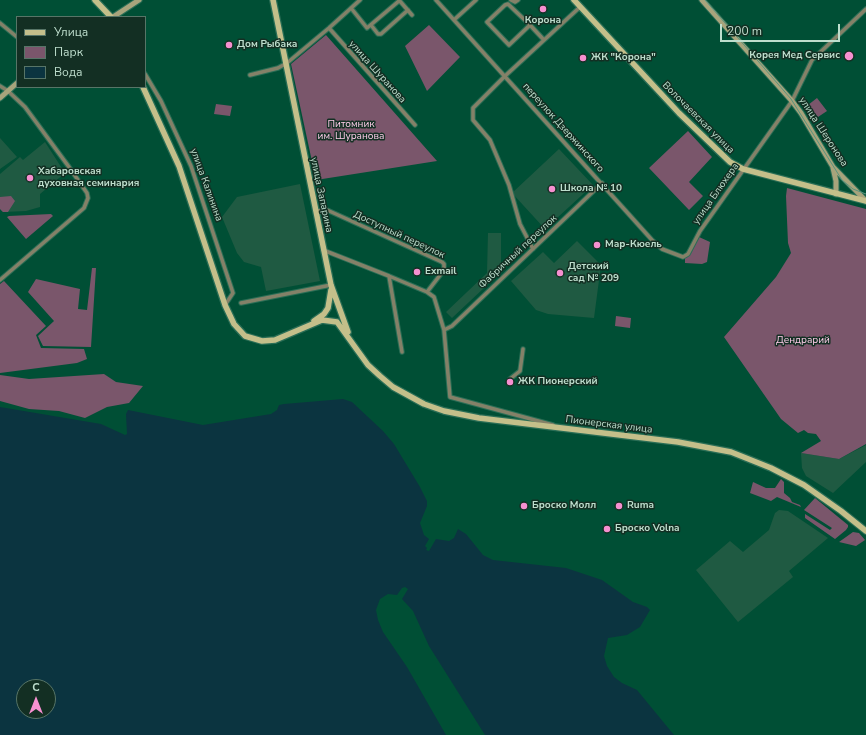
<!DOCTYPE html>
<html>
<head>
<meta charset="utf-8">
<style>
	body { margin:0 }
	#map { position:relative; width:866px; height:735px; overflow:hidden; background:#004f35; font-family:"Nunito Sans",sans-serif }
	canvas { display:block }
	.legend { position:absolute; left:16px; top:16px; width:130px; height:72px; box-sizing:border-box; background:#132f23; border:1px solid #577567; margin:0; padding:5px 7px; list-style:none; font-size:12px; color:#bedecd }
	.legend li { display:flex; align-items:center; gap:8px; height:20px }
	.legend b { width:20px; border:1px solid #577567 }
	.north { position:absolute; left:16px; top:679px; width:40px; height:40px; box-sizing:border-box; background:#132f23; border:1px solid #577567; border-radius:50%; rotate:0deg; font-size:11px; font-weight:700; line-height:16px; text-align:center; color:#bedecd }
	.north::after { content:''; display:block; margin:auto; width:14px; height:18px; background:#f690d0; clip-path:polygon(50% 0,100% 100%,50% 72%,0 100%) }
	.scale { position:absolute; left:720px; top:24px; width:120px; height:18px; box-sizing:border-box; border:2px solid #bedecd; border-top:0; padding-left:5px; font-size:12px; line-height:14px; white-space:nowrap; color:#bedecd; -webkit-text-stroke:3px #132f23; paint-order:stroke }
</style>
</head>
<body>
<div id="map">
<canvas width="866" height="735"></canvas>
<ul class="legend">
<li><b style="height:5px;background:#c4bf8a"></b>Улица</li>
<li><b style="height:11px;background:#7a566b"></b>Парк</li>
<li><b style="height:11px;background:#0b3440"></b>Вода</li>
</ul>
<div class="north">С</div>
<div class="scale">200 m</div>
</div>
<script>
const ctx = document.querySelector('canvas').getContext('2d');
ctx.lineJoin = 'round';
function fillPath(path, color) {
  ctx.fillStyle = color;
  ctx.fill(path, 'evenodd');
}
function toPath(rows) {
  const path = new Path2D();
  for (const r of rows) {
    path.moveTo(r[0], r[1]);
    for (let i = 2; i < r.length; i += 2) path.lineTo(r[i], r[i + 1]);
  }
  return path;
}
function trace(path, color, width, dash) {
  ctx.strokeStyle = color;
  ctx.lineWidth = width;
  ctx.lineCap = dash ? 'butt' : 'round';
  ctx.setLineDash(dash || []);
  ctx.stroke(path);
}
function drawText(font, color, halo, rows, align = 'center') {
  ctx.font = font + ' "Nunito Sans",sans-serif';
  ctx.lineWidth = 3;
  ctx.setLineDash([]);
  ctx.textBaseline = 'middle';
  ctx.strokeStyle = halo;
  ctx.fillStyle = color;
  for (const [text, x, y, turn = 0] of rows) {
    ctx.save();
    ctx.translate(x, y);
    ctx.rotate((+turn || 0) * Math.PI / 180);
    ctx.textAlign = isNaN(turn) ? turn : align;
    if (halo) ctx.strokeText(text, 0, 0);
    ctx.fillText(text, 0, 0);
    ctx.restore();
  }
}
fillPath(toPath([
	[0,138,17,157,0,169],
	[45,142,65,173,40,194,40,207,26,211,3,212,0,209,0,174,20,157,23,160],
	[559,149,593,185,545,229,512,193],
	[300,184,320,281,266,291,261,267,244,262,237,253,222,217,237,197],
	[488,233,501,233,501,272,452,318,446,312,487,273],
	[577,241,601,265,594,318,548,314,536,310,511,281,543,252,554,263],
	[866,445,866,462,833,493,806,476,802,468,801,453,839,459],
	[779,510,788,511,828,538,789,571,793,577,738,622,696,570,730,541,743,552,769,530,775,513]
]), '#1f5a42');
fillPath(toPath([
	[429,25,460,57,427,91,405,46],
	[326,35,437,161,316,180,291,64],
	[817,98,827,111,818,117,808,105],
	[216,104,232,106,230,116,214,114],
	[688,131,712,157,689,182,703,196,689,210,649,168],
	[787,188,866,209,866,444,839,459,801,453,821,441,816,434,808,433,804,430,798,433,781,419,724,337,776,277,791,253,788,243,786,196],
	[11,196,15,201,8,212,3,212,0,209,0,197],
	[51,214,53,216,26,239,7,217,9,216],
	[699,237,710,242,707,262,702,264,685,263,685,256],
	[92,268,96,268,91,347,43,346,38,336,54,321,28,292,36,279,80,289,78,309,87,310],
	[4,281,46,326,36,335,41,348,84,349,87,359,77,363,0,373,0,284],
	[616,316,631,318,630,328,615,326],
	[104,374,116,382,143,386,129,403,107,407,85,418,59,411,29,409,0,401,0,375,29,379],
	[781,479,784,482,784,493,790,498,792,502,800,505,801,507,777,497,771,501,750,493,753,482,766,488,775,488],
	[815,498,848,525,848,527,846,530,835,539,805,518,805,514,830,530,832,528,804,510],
	[853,532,859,533,865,540,856,546,839,542]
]), '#7a566b');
fillPath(toPath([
	[343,399,352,402,383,431,394,444,420,487,427,501,427,506,420,523,424,535,429,539,425,546,427,548,426,550,429,551,436,539,449,541,454,538,458,529,466,534,483,555,493,560,566,568,602,580,633,602,647,607,650,610,640,627,627,635,608,638,604,656,607,666,614,677,622,683,637,690,674,735,485,735,429,646,413,611,402,599,408,589,405,587,402,588,397,595,388,594,380,599,376,610,378,620,383,632,407,667,446,735,0,735,0,407,101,424,125,435,127,434,126,414,128,410,203,425,271,414,277,410,279,405,284,404],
	[24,687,48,687,48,711,24,711]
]), '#0b3440');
const street = toPath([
	[399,0,412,15],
	[436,0,652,240,662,249,683,257,688,254,700,231,792,101,812,60,866,9],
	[511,0,515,2,518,0],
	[351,8,367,28,399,1],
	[455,19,476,0],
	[0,23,17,37],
	[371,25,378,34,381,34,408,10],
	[530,25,509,45,487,22,505,5,508,4,530,25,544,40],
	[329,28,415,125],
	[145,74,161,101,191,166,233,293,225,305],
	[250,75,278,68,287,63,329,28,360,0],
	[0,86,8,91,25,107,69,167,87,193,88,198,84,208,0,280],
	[316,211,327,210,442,262,444,264,444,270,427,292],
	[533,249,520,224,509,185,490,140,473,120,473,108,505,76,580,7],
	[323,250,389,276,402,352],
	[389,276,427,292,434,297,444,330,450,397,553,425],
	[241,303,331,285],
	[444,330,452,326,602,183],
	[510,379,520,371,523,349]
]);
const secondary = toPath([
	[702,0,792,101,801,113,833,167,866,201],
	[113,17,139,0],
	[0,98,17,83],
	[833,168,836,181,836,194]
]);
const primary = toPath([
	[95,0,111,17],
	[273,0,331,285,348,332],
	[574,0,679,113,730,162,743,169,866,201],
	[143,87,179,166,225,305,234,324,245,336,262,341,275,340,322,320,337,322,368,365,380,376,393,387,424,404,444,411,479,418,678,442,731,452,771,468,804,485,841,511,866,531],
	[314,321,324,314,328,308,331,290]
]);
trace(street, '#2a6e56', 5.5);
trace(secondary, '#2a6e56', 7);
trace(primary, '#2a6e56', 8);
trace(street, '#848168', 3.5);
trace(secondary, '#a8a47c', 5);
trace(primary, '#c4bf8a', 5.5);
trace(toPath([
	[705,0,791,99,842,180,853,189,866,194]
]), '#5b947e', 1);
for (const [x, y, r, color] of [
	[543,9,4,"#f690d0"],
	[229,45,4,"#f690d0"],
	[849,56,5,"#f690d0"],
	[583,58,4,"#f690d0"],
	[30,178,4,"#f690d0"],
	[552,189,4,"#f690d0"],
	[597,245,4,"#f690d0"],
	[417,272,4,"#f690d0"],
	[560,273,4,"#f690d0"],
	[510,382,4,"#f690d0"],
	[524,506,4,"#f690d0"],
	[619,506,4,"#f690d0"],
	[607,529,4,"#f690d0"]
]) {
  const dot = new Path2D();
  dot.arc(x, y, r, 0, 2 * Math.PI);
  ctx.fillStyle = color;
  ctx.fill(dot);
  trace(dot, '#132f23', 1.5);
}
drawText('bold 10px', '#bedecd', '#132f23', [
	["Корона",543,21,"center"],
	["Дом Рыбака",237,45],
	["Корея Мед Сервис",840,56,"right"],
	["ЖК \"Корона\"",591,58],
	["Хабаровская",38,172],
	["духовная семинария",38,184],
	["Школа № 10",560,189],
	["Мар-Кюель",605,245],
	["Детский",568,267],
	["сад № 209",568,279],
	["Exmail",425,272],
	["ЖК Пионерский",518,382],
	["Броско Молл",532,506],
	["Ruma",627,506],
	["Броско Volna",615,529]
], 'left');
drawText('10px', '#bedecd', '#132f23', [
	["улица Шуранова",377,72,48],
	["Волочаевская улица",698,118,45],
	["переулок Дзержинского",563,128,48],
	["улица Шеронова",823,132,57],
	["улица Калинина",206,185,70],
	["улица Блюхера",716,194,-55],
	["улица Запарина",321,195,78],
	["Доступный переулок",399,235,25],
	["Фабричный переулок",518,252,-43],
	["Пионерская улица",609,425,7]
]);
drawText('10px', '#fecce9', '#132f23', [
	["Питомник",351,125],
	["им. Шуранова",351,137],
	["Дендрарий",803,341]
]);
</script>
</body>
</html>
